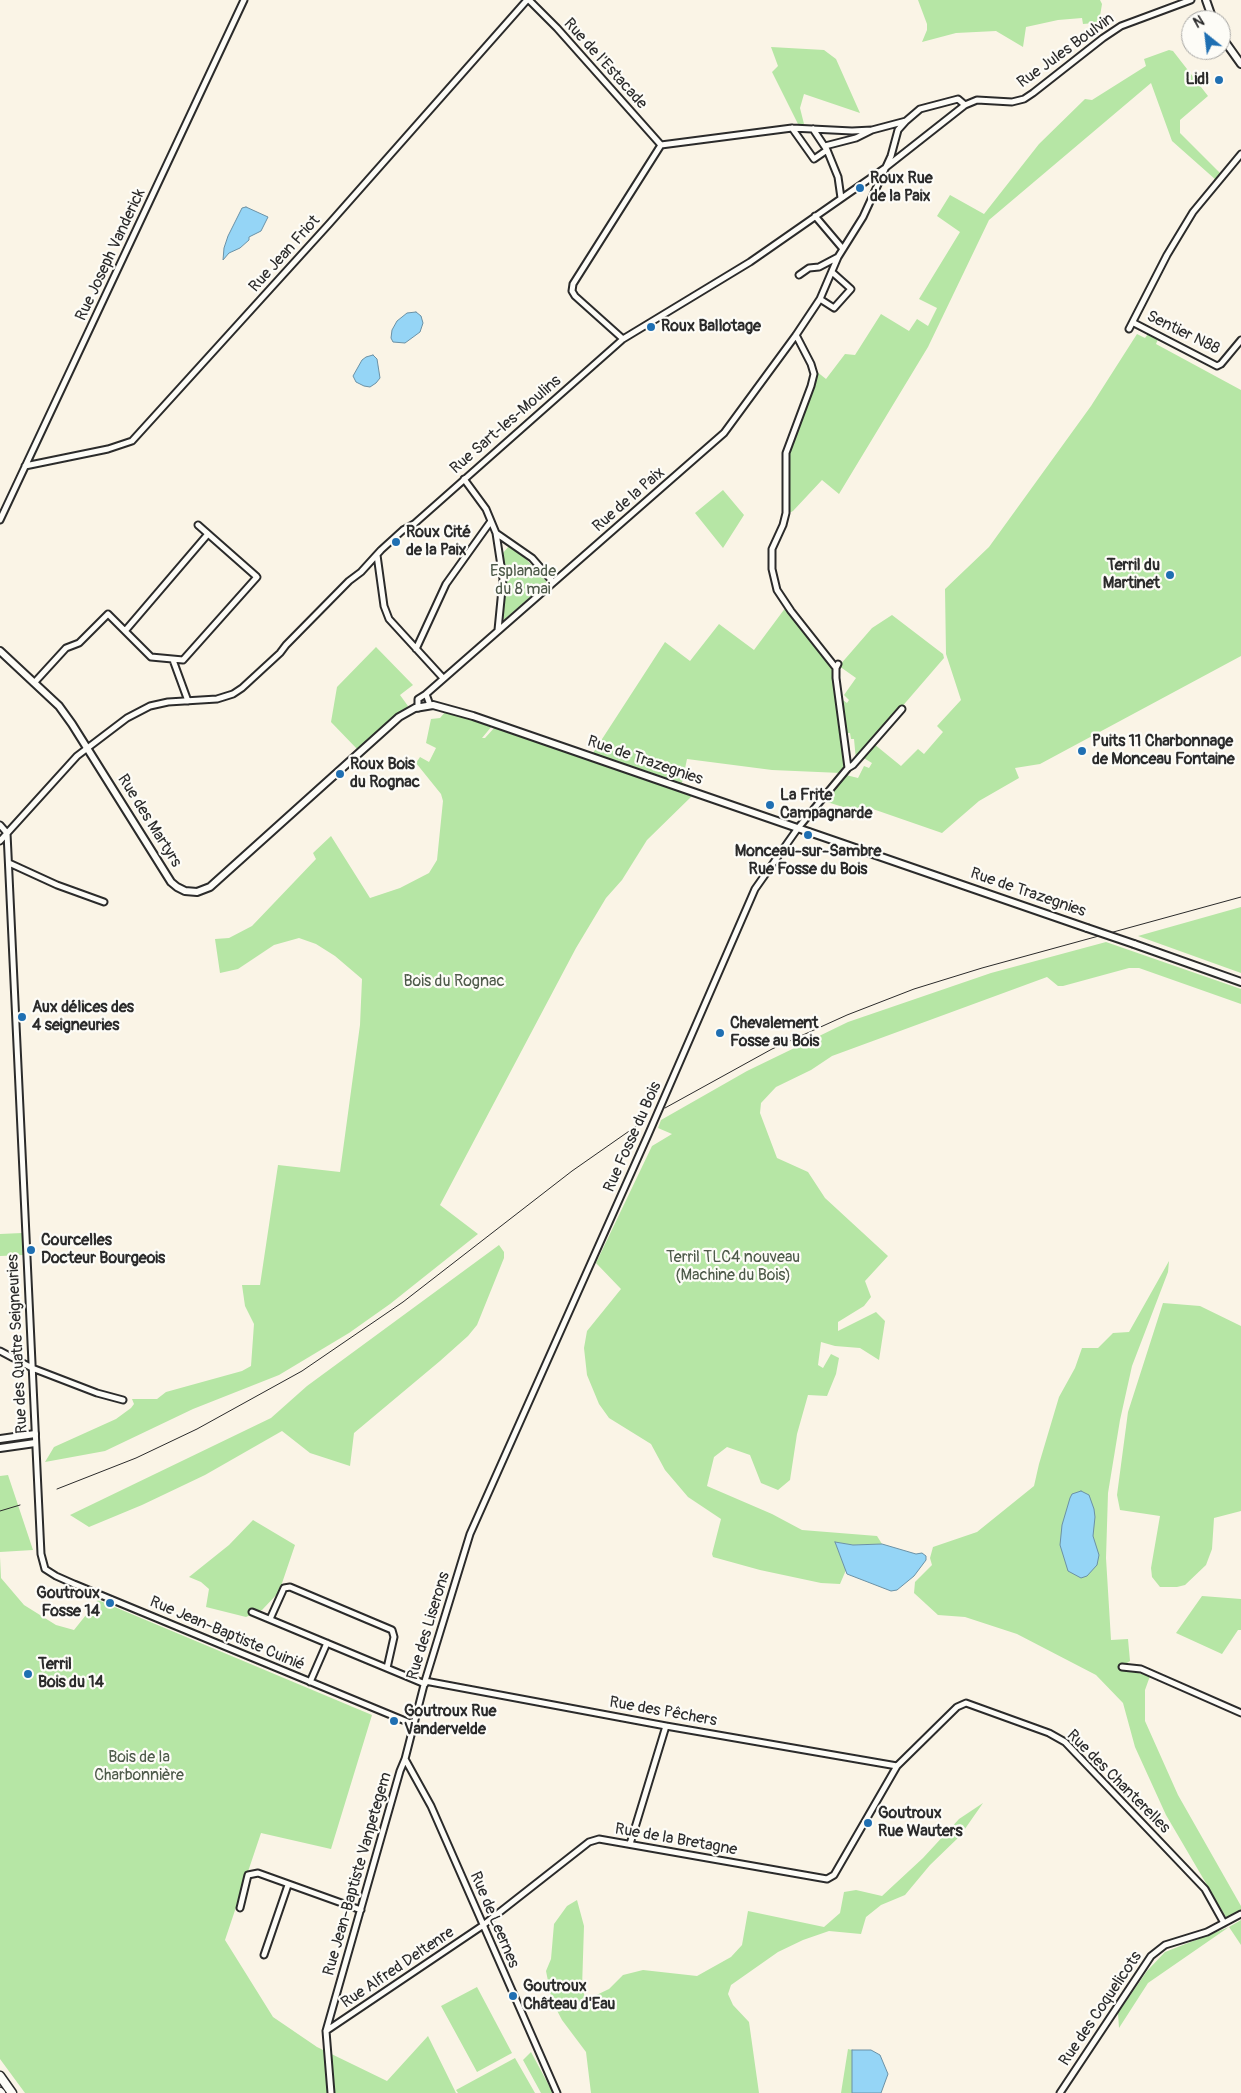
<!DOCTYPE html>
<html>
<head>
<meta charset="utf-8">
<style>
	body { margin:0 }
	#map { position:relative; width:1241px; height:2093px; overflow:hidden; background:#faf4e6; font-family:Pangolin,sans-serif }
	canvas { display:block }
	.north { position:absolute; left:1181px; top:10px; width:50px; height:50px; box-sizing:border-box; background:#fdfcf7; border:1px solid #a9a8a5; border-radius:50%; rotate:331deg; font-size:14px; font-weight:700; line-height:20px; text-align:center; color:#2b2b2b }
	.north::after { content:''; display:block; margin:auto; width:18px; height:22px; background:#1f6fb2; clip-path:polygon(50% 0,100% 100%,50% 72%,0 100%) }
</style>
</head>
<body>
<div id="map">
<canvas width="1241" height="2093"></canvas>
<div class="north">N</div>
</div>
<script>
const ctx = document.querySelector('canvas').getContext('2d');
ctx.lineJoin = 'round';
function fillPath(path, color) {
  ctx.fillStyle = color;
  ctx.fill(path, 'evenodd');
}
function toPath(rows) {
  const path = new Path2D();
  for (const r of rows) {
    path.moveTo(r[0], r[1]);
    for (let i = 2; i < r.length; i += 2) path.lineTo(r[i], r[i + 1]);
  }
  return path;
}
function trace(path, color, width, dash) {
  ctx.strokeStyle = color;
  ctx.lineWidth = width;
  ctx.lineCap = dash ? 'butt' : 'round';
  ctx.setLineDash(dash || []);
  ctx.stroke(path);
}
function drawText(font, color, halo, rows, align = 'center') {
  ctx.font = font + ' Pangolin,sans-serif';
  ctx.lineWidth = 4.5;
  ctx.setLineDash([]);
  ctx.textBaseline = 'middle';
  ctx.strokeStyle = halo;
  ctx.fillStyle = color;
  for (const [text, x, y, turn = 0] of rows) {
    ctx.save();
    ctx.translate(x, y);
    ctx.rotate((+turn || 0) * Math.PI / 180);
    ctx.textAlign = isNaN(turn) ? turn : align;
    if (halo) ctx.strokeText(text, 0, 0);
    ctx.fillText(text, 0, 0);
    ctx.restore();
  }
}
fillPath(toPath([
	[918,0,1100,0,1102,4,1100,16,1105,22,1083,24,1082,18,1058,20,1026,27,1023,47,996,31,956,33,922,42,927,30,927,24],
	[771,47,824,50,836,59,860,113,804,94,800,108,804,124,798,124,772,72,778,66],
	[1169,50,1173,51,1208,96,1180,120,1180,133,1222,175,1216,180,1172,141,1151,83,989,220,928,347,839,494,822,480,793,511,787,514,788,450,816,375,816,371,826,379,845,354,855,355,881,314,909,331,917,319,928,326,937,308,919,299,960,232,937,216,950,195,984,214,1039,144,1085,99,1092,100,1146,66,1144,59],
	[1137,334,1145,338,1148,334,1158,339,1156,344,1241,390,1241,656,1040,764,1015,768,1019,778,979,801,942,833,867,807,862,813,824,801,846,775,858,778,864,766,869,768,872,763,862,757,874,744,901,766,918,749,924,754,943,732,937,726,961,700,946,654,945,589,989,547,1091,406],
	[723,490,744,515,723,548,695,513],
	[509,546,526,559,547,582,504,620,500,616,506,584,503,553],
	[786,607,833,668,845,765,841,773,772,770,687,759,682,783,593,753,665,642,690,661,719,624,754,650],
	[892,615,943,654,944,658,856,760,854,739,851,739,850,733,846,733,840,698,847,703,849,700,844,695,856,678,839,666,872,628],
	[376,647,413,685,400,695,408,706,358,750,331,722,337,687],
	[446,711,492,726,482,738,485,738,495,727,693,795,647,840,622,880,606,898,576,948,440,1205,478,1234,390,1304,349,1333,279,1375,193,1409,105,1451,45,1462,54,1447,116,1419,131,1408,134,1404,132,1399,157,1399,166,1392,242,1371,251,1366,254,1324,245,1306,242,1285,260,1285,278,1165,340,1172,360,1025,362,979,335,956,316,944,299,938,274,945,238,969,220,973,215,939,229,938,252,926,316,859,313,853,331,836,370,898,400,888,429,873,437,860,443,801,441,794,416,763,420,757,429,762,436,748,426,743,431,719,440,718],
	[1241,907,1241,973,1138,936],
	[1106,942,1241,989,1241,1004,1139,968,1129,968,1063,986,1058,986,1047,977,832,1056,811,1070,776,1087,761,1103,760,1113,777,1158,808,1172,825,1198,888,1256,865,1281,871,1297,864,1306,838,1322,838,1331,876,1312,885,1321,879,1360,860,1348,835,1346,821,1342,818,1365,823,1368,831,1354,839,1358,836,1374,827,1396,808,1395,797,1434,790,1480,778,1490,761,1483,750,1455,727,1447,714,1457,707,1486,772,1514,802,1530,877,1536,882,1544,853,1545,835,1542,846,1570,840,1584,821,1583,760,1570,713,1557,712,1554,721,1519,688,1497,665,1470,651,1444,609,1418,599,1404,587,1375,584,1348,587,1331,621,1289,596,1263,652,1146,672,1134,658,1128,661,1120,747,1071,848,1022,991,973],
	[22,1233,23,1255,0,1256,0,1234],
	[499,1245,504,1252,504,1258,477,1325,468,1336,440,1361,354,1433,350,1466,310,1453,282,1431,205,1475,142,1505,89,1527,70,1515,271,1418,307,1386],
	[1169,1261,1168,1272,1132,1366,1120,1420,1108,1493,1106,1558,1111,1640,1128,1639,1130,1661,1119,1668,1150,1676,1145,1690,1145,1721,1178,1795,1241,1906,1241,1910,1227,1919,1166,1815,1135,1747,1123,1703,1096,1675,1017,1634,965,1617,938,1615,914,1593,915,1582,932,1565,930,1558,933,1547,977,1532,1034,1486,1039,1464,1059,1397,1075,1368,1082,1348,1098,1348,1113,1333,1129,1332],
	[1163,1303,1200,1306,1241,1326,1241,1511,1214,1518,1212,1549,1206,1565,1185,1585,1177,1587,1160,1587,1152,1577,1151,1568,1160,1516,1120,1510,1117,1495,1128,1412],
	[8,1475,33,1550,0,1552,0,1476],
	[253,1520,295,1545,279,1592,262,1610,246,1617,206,1607,209,1589,201,1582,189,1577,229,1545],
	[0,1557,1,1578,24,1605,56,1625,74,1630,98,1600,372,1715,331,1849,261,1833,225,1940,273,2017,317,2047,387,2081,428,2036,456,2093,25,2093,0,2059],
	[1202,1596,1241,1599,1241,1630,1238,1630,1222,1654,1176,1633],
	[983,1803,960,1836,930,1865,905,1895,881,1905,866,1917,861,1934,829,1931,803,1940,778,1952,731,1985,728,1994,733,2005,749,2022,759,2093,591,2093,586,2052,562,2020,552,2001,546,1971,551,1959,554,1924,567,1906,577,1900,584,1926,582,1988,586,2000,609,1989,623,1975,643,1970,697,1976,731,1957,742,1945,748,1911,824,1927,840,1913,844,1892,856,1890,882,1896,923,1858,959,1819],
	[1241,1920,1241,1945,1229,1927,1148,1983,1119,2028,1118,2013,1147,1971,1165,1952,1229,1927],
	[477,1987,512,2053,477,2072,441,2006],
	[848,2049,852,2050,852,2093,841,2093],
	[531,2052,553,2093,541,2093,523,2060],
	[515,2058,535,2093,458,2093,456,2090]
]), '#b6e6a5');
const water = toPath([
	[246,207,268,217,261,231,249,237,249,240,240,248,229,253,223,260,224,248,228,236,242,208,246,207],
	[416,312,421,316,423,323,420,332,405,343,393,342,391,338,392,330,397,321,407,313,416,312],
	[373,355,377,359,380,378,376,383,370,387,364,386,356,382,353,376,362,360,366,357,373,355],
	[1081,1491,1089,1495,1094,1509,1095,1517,1093,1536,1099,1555,1097,1565,1087,1576,1081,1578,1068,1571,1060,1545,1062,1525,1070,1498,1072,1494,1081,1491],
	[835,1542,853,1545,882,1544,916,1554,922,1553,926,1556,926,1560,914,1576,897,1590,891,1591,847,1574,835,1542],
	[852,2050,871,2050,880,2055,888,2074,881,2093,852,2093,852,2050]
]);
fillPath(water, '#95d5f6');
trace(water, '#6b91a5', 1);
trace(toPath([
	[1122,764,1129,758]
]), '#6b91a5', 1);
const minor = toPath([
	[529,0,557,28,661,145],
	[792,128,814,159,827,150],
	[813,129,827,150,838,177,841,198],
	[825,146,856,138,872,130,906,121],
	[815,216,843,249],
	[799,275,809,268,819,267,838,257],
	[820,299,834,308,851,289,832,272],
	[1134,323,1217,366,1221,364,1241,340],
	[1129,329,1167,255,1193,212,1241,154],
	[796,335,811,364,814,374,811,386,786,453,786,513,783,525,772,549,772,569,777,590,791,611,836,668],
	[623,339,575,296,572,291,573,284,661,145,792,128,852,131,872,130],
	[25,466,108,449,132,441,329,224,527,0],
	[464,479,486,509,496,533,532,558,553,582],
	[0,520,244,0],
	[496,533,503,579,498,630],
	[377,555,384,606,389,619,443,678],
	[125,631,208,534],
	[416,649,446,584,491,521],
	[173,660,188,701],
	[838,664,836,668,836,678,848,768],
	[34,683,66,648,79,643,108,614,151,657,183,660,257,577,198,525],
	[426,694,724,433,796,335,820,299,838,257,863,217,891,156,898,130,906,121,920,109,958,99,965,105],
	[418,708,418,699,426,694,430,705],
	[0,825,7,833],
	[7,833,41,1554,45,1569,56,1576,74,1584,415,1725],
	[0,841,77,756,127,718,150,706,168,702,217,699,233,694,242,688,280,653,286,645,349,581,361,572,381,550,403,530,414,524,623,339,750,262,885,168,965,105,977,100,1012,102,1024,99,1033,93,1103,38,1121,26,1191,0],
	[9,863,57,885,104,902],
	[0,1351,32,1368,97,1393,123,1400],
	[252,1612,425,1684],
	[270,1619,284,1588,290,1587,392,1630,394,1637,387,1668],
	[1122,1667,1141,1669,1241,1713],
	[425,1681,666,1726,897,1766],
	[310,1682,327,1643],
	[405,1759,431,1806,557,2093],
	[630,1844,666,1726],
	[240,1908,248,1875,258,1873,361,1910],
	[264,1955,288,1885],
	[326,2031,482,1926,589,1842,599,1839,827,1879,834,1875,897,1766,957,1707,966,1703,1049,1733,1065,1742,1205,1889,1224,1923],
	[331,2093,326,2031,400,1771,405,1759,425,1681,470,1534,648,1135,755,889,798,828,848,768,853,765,902,709],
	[1060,2093,1151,1956,1165,1945,1207,1932,1241,1914]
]);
const major = toPath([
	[1206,0,1213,20],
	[1221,36,1241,64],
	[0,651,59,706,72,724,171,882,177,887,185,891,197,892,210,887,399,717,415,708,433,705,473,716,1087,928],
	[1134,944,1241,982],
	[0,1439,35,1434],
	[0,1448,35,1443]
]);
const highway = toPath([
	[0,2076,12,2093],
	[0,2092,1,2093]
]);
trace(minor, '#2b2b2b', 9);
trace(major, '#2b2b2b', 10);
trace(highway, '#2b2b2b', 11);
trace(minor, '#fdfcf7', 5);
trace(major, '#fdfcf7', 6);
trace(highway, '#fdfcf7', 8);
trace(toPath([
	[665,1108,772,1049,847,1015,914,989,982,968,1241,897],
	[57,1489,136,1458,197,1429,302,1371,403,1302,572,1171,645,1120],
	[0,1511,20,1505]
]), '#2b2b2b', 1);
const majorBridge = toPath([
	[1087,928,1134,944]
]);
trace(majorBridge, '#2b2b2b', 10, []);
trace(majorBridge, '#fdfcf7', 6);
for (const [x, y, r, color] of [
	[1219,80,5,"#1f6fb2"],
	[860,188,5,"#1f6fb2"],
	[651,327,5,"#1f6fb2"],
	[396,542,5,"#1f6fb2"],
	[1170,575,5,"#1f6fb2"],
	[1082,751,5,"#1f6fb2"],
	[340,774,5,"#1f6fb2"],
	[770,805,5,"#1f6fb2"],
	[808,835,5,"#1f6fb2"],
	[22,1017,5,"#1f6fb2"],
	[720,1033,5,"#1f6fb2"],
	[31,1250,5,"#1f6fb2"],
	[110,1603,5,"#1f6fb2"],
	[28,1674,5,"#1f6fb2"],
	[394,1721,5,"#1f6fb2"],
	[868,1823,5,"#1f6fb2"],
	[513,1996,5,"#1f6fb2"]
]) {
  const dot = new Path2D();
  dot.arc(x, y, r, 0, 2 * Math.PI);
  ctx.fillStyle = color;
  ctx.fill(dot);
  trace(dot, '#fdfcf7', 2);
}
drawText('16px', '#2b2b2b', '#fdfcf7', [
	["Rue Jules Boulvin",1066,51,-36],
	["Rue de l'Estacade",605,64,48],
	["Rue Jean Friot",285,254,-48],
	["Rue Joseph Vanderick",111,255,-65],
	["Sentier N88",1183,333,26],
	["Rue Sart-les-Moulins",506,425,-41],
	["Rue de la Paix",629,500,-41],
	["Rue de Trazegnies",645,761,19],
	["Rue des Martyrs",149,821,58],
	["Rue de Trazegnies",1028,893,19],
	["Rue Fosse du Bois",633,1137,-66],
	["Rue des Quatre Seigneuries",18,1344,-93],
	["Rue des Liserons",429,1626,-73],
	["Rue Jean-Baptiste Cuinié",227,1634,23],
	["Rue des Pêchers",663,1712,10],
	["Rue des Chanterelles",1118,1782,45],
	["Rue de la Bretagne",676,1840,10],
	["Rue Jean-Baptiste Vanpetegem",358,1874,-74],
	["Rue de Leernes",494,1920,67],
	["Rue Alfred Deltenre",398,1968,-34],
	["Rue des Coquelicots",1101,2009,-56]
]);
drawText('bold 16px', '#2b2b2b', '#fdfcf7', [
	["Lidl",1209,80,"right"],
	["Roux Rue",870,179],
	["de la Paix",870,197],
	["Roux Ballotage",661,327],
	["Roux Cité",406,533],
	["de la Paix",406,551],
	["Terril du",1160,566,"right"],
	["Martinet",1160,584,"right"],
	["Puits 11 Charbonnage",1092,742],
	["de Monceau Fontaine",1092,760],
	["Roux Bois",350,765],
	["du Rognac",350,783],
	["La Frite",780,796],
	["Campagnarde",780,814],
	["Monceau-sur-Sambre",808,852,"center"],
	["Rue Fosse du Bois",808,870,"center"],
	["Aux délices des",32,1008],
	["4 seigneuries",32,1026],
	["Chevalement",730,1024],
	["Fosse au Bois",730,1042],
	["Courcelles",41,1241],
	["Docteur Bourgeois",41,1259],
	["Goutroux",100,1594,"right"],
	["Fosse 14",100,1612,"right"],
	["Terril",38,1665],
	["Bois du 14",38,1683],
	["Goutroux Rue",404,1712],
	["Vandervelde",404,1730],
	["Goutroux",878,1814],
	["Rue Wauters",878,1832],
	["Goutroux",523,1987],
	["Château d'Eau",523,2005]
], 'left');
drawText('16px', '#4e5a4a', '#fdfcf7', [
	["Esplanade",523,572],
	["du 8 mai",523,590],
	["Bois du Rognac",454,982],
	["Terril TLC4 nouveau",733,1258],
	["(Machine du Bois)",733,1276],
	["Bois de la",139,1758],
	["Charbonnière",139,1776]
]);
</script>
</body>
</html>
